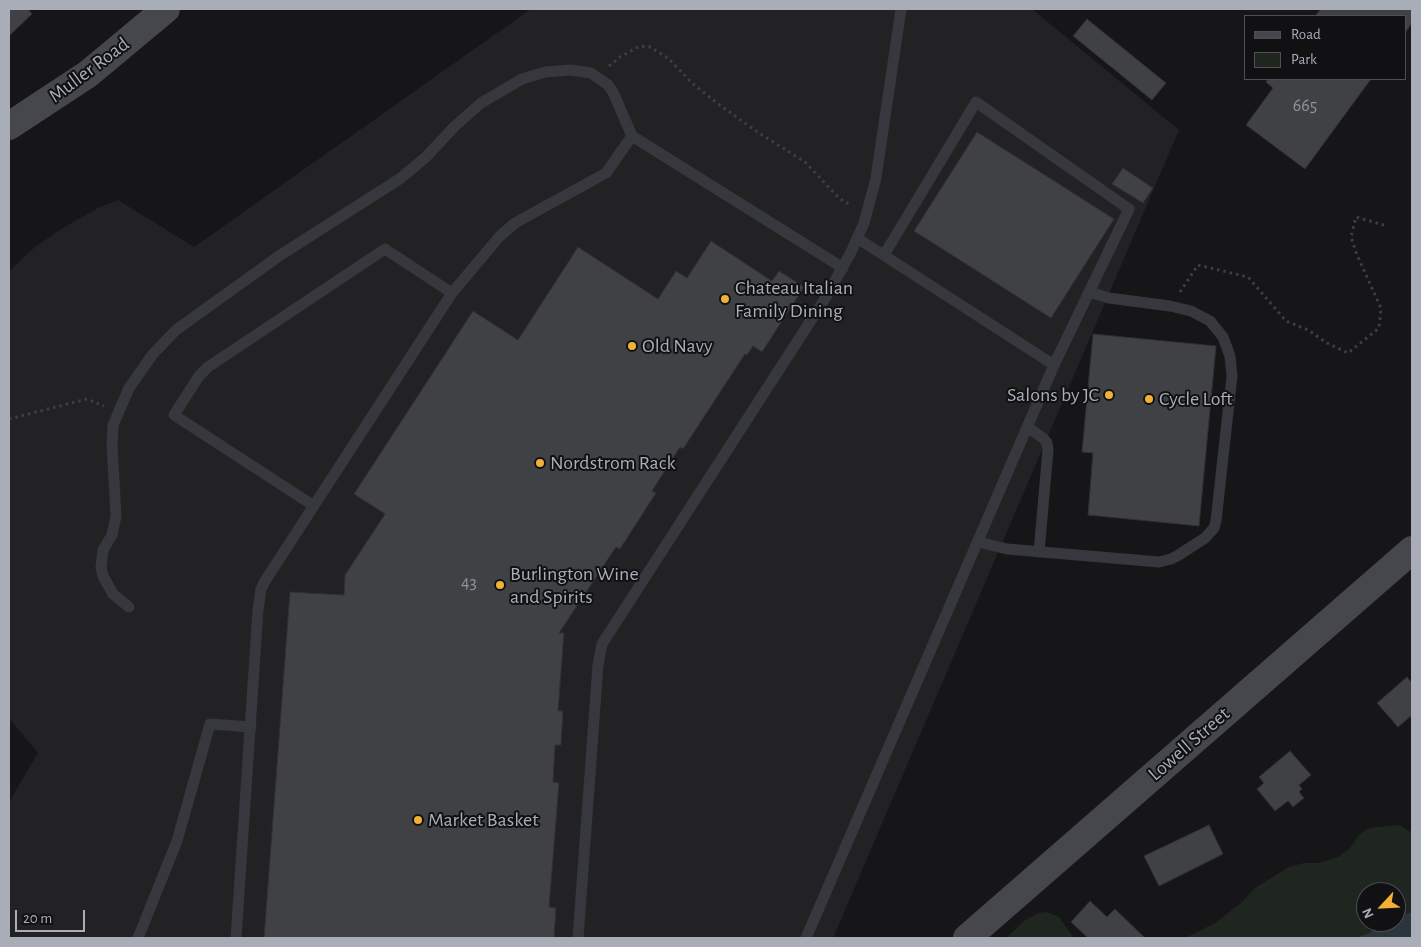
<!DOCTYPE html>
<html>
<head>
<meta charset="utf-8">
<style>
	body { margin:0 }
	#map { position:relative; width:1421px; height:947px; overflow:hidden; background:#161618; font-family:"Alegreya Sans",sans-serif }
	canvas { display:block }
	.frame { position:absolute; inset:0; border:10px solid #a8adb8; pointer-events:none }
	.legend { position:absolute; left:1244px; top:15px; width:162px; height:65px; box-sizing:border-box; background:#111113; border:1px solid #4d4f55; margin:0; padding:6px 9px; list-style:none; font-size:15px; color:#a8adb8 }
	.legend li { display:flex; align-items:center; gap:10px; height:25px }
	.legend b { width:25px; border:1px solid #4d4f55 }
	.north { position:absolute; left:1356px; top:882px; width:50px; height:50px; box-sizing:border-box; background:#111113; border:1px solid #4d4f55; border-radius:50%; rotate:245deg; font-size:14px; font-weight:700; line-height:20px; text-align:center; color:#a8adb8 }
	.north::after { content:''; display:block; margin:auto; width:18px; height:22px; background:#f2b134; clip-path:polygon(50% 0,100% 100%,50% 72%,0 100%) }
	.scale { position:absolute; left:15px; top:910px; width:70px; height:22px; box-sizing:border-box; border:2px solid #a8adb8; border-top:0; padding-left:6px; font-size:15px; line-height:18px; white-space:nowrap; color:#a8adb8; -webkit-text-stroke:4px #111113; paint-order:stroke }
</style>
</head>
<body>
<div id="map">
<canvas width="1421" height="947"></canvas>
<div class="frame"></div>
<ul class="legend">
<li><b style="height:6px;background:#45474d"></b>Road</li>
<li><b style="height:14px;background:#1e261f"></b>Park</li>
</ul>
<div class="north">N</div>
<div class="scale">20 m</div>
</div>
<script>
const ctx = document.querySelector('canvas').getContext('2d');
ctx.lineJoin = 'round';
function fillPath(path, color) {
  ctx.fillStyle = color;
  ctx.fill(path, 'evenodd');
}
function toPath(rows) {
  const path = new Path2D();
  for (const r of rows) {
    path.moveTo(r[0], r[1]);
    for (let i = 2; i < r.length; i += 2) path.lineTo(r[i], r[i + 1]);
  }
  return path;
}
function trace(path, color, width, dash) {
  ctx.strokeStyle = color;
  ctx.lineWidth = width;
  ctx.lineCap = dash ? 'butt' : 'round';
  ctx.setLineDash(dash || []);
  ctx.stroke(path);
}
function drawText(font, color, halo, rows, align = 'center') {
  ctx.font = font + ' "Alegreya Sans",sans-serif';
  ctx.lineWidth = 4;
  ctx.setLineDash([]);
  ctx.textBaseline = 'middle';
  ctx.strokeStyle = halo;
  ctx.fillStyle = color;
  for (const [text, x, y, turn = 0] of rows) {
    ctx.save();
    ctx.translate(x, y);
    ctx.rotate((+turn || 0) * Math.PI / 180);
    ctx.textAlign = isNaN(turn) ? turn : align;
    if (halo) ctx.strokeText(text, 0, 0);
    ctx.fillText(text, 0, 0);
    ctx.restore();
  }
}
fillPath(toPath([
	[531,9,1032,9,1179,130,833,938,9,938,9,802,38,753,9,718,9,271,35,247,61,229,98,208,118,200,194,247]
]), '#222225');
fillPath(toPath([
	[1400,825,1412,833,1412,912,1396,917,1396,892,1366,892,1366,922,1386,922,1367,934,1355,938,1185,938,1215,923,1241,903,1255,888,1289,867,1304,863,1319,863,1338,857,1349,849,1360,834,1369,828],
	[1047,912,1059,917,1074,938,1006,938,1024,921,1038,913]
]), '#1e261f');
fillPath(toPath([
	[1412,912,1412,938,1355,938,1367,934,1386,922,1396,922,1396,917]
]), '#2c353c');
const building = toPath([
	[9,9,28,9,32,14,9,36,9,9],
	[1321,9,1412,9,1412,23,1405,33,1405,16,1315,16,1321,9],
	[1087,19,1166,83,1152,100,1073,36,1087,19],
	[1268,79,1371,79,1305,169,1246,125,1273,88,1266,82,1268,79],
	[977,132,1114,219,1051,318,914,231,977,132],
	[1123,168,1153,188,1143,203,1112,184,1123,168],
	[711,241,772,281,779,271,804,287,762,352,753,346,747,355,745,354,683,449,680,447,652,491,656,493,620,549,616,547,559,633,564,633,558,711,563,711,561,745,555,745,553,782,559,783,549,907,556,908,554,938,264,938,290,592,344,595,345,575,385,514,354,494,473,311,518,340,578,247,658,299,676,271,687,278,711,241],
	[1093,334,1216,346,1199,526,1088,515,1093,453,1082,452,1093,334],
	[1407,677,1412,683,1412,715,1398,727,1377,703,1407,677],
	[1290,751,1311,775,1299,785,1302,789,1299,792,1304,798,1293,807,1288,801,1275,811,1257,789,1264,783,1259,777,1290,751],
	[1209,825,1223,854,1159,886,1144,856,1209,825],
	[1090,901,1107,917,1115,909,1145,938,1088,938,1071,922,1090,901]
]);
fillPath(building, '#404145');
trace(building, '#303034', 1);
trace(toPath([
	[609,66,620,57,640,46,650,47,668,58,692,83,717,103,756,131,805,162,837,196,844,202,851,204],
	[1180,292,1198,265,1248,277,1286,321,1308,330,1327,343,1348,353,1379,328,1381,308,1357,255,1351,237,1356,217,1387,226],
	[9,419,87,399,104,406]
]), '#3d3f44', 3, [2.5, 4]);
trace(toPath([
	[857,238,1054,365],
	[1027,427,1043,438,1047,443,1048,450,1039,552],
	[314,506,174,415,199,376,208,367,385,249,452,293],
	[978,542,1007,549,1159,562,1171,559,1177,556,1205,538,1214,528,1216,521,1232,376,1230,356,1223,337,1210,321,1191,311,1170,306,1109,298,1089,292],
	[129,607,113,594,103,576,101,567,103,550,112,535,116,516,112,445,113,425,129,388,153,354,176,330,279,256,401,178,426,157,454,127,481,103,522,79,545,72,571,70,591,73,608,85,613,92,632,136],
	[138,938,177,841,210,724,251,727],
	[236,938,258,610,261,589,265,581,452,293,499,237,515,223,606,173,632,136,843,268],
	[578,938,598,665,602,644,826,297,851,252,864,223,876,178,901,9],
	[806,938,1054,365,1129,209,976,102,884,255]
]), '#37383d', 11);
trace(toPath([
	[9,126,88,74,166,9],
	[967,938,1412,550]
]), '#45474d', 28);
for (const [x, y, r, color] of [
	[725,299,5,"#f2b134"],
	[632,346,5,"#f2b134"],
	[1109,395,5,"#f2b134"],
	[1149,399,5,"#f2b134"],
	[540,463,5,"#f2b134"],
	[500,585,5,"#f2b134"],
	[418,820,5,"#f2b134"]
]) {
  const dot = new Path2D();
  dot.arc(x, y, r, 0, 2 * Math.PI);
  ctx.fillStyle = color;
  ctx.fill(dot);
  trace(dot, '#111113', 2);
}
drawText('18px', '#8e929b', null, [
	["665",1305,106],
	["43",469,583]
]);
drawText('20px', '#a8adb8', '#111113', [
	["Muller Road",89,70,-37],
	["Lowell Street",1189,744,-41]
]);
drawText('20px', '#a8adb8', '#111113', [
	["Chateau Italian",735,288],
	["Family Dining",735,311],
	["Old Navy",642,346],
	["Salons by JC",1099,395,"right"],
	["Cycle Loft",1159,399],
	["Nordstrom Rack",550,463],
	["Burlington Wine",510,574],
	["and Spirits",510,597],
	["Market Basket",428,820]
], 'left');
</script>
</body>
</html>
